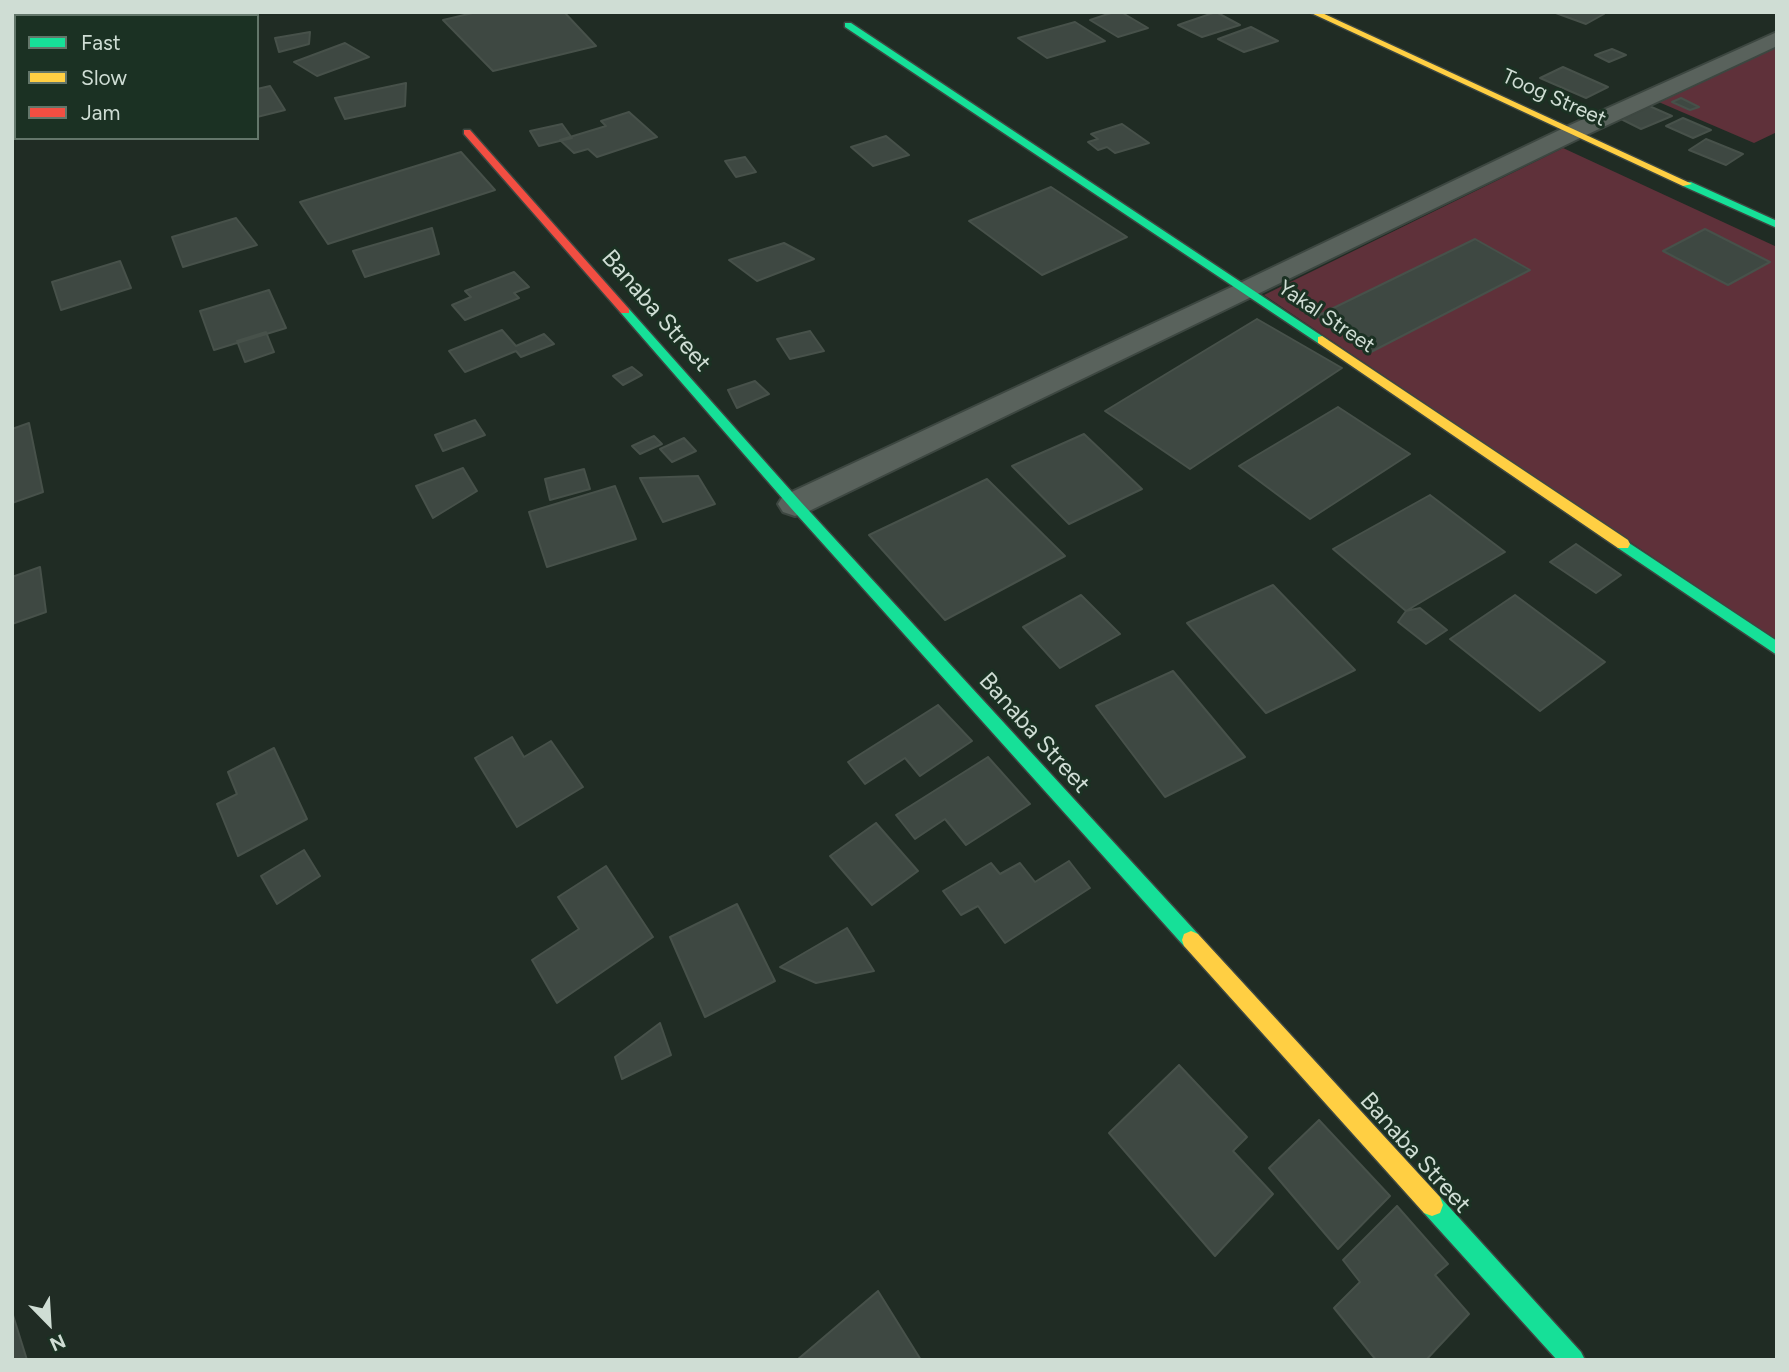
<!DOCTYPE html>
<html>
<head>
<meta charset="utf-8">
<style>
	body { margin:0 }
	#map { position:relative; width:1789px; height:1372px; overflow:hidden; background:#202c24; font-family:Figtree,sans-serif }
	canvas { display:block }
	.frame { position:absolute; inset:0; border:14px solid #cfddd4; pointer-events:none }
	.legend { position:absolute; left:14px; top:14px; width:245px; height:126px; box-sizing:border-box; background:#1b3123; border:2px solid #63766a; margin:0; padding:9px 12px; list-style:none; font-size:21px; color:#cfddd4 }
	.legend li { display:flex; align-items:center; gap:14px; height:35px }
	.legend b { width:35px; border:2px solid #63766a }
	.north { position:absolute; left:14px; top:1288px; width:70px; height:70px; -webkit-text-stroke:5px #1b3123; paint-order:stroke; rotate:156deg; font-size:19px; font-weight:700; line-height:28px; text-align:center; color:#cfddd4 }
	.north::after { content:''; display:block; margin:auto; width:24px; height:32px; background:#cfddd4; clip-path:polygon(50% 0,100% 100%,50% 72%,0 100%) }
</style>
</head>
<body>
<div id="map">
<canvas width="1789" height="1372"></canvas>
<div class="frame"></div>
<ul class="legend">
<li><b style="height:9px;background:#16e098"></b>Fast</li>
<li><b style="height:9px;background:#ffcf43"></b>Slow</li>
<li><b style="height:9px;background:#f24e42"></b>Jam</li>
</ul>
<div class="north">N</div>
</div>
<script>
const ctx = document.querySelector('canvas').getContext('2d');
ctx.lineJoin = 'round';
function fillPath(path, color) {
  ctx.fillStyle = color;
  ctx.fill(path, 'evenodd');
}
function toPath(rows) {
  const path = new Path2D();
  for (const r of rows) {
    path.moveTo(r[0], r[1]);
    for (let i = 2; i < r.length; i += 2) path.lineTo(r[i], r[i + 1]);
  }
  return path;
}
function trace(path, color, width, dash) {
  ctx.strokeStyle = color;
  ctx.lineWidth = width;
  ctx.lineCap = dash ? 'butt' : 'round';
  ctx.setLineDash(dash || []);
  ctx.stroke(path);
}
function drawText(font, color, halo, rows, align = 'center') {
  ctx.font = font + ' Figtree,sans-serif';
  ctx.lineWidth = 6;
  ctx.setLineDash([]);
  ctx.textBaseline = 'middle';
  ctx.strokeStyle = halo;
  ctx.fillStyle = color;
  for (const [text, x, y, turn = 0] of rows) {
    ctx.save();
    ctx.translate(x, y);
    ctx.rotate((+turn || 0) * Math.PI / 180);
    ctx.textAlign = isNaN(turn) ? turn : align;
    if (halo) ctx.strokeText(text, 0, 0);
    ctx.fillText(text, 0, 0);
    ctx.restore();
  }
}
fillPath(toPath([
	[1777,44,1777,132,1754,143,1654,100],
	[1563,148,1777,247,1777,641,1264,295]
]), '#5f313a');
const building = toPath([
	[477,12,564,12,596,46,493,71,443,20,477,12],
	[1114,12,1121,12,1148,28,1118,37,1090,20,1114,12],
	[1216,12,1240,25,1202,37,1178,25,1216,12],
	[1553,12,1600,12,1604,14,1586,24,1553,12],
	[1075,22,1105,41,1047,58,1018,38,1075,22],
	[1251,27,1278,41,1244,52,1218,39,1251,27],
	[310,32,309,44,279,52,275,38,310,32],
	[345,43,369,57,317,76,294,62,345,43],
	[1612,49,1626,55,1609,62,1595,55,1612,49],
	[1563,67,1608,87,1586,98,1540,78,1563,67],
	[406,83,405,106,345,119,335,98,406,83],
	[270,86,285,110,257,117,257,89,270,86],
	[1681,98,1699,107,1690,110,1672,102,1681,98],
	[16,100,16,136,12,136,12,101,16,100],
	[1647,105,1672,116,1641,129,1617,117,1647,105],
	[629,112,657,137,597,157,588,149,574,153,560,140,606,126,601,121,629,112],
	[1683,118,1711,130,1693,138,1666,126,1683,118],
	[562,124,572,138,539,146,530,131,562,124],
	[1122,124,1149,143,1115,153,1107,147,1098,150,1088,142,1098,139,1091,134,1122,124],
	[886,136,909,155,873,166,851,147,886,136],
	[1706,139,1743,154,1726,165,1689,150,1706,139],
	[461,152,495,190,328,244,300,202,461,152],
	[745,157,756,172,736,177,725,161,745,157],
	[1051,187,1127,237,1042,275,969,221,1051,187],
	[236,218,257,245,183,267,172,237,236,218],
	[432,228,439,254,365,277,353,251,432,228],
	[1705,229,1770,262,1728,285,1663,251,1705,229],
	[1475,239,1530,270,1371,352,1317,316,1475,239],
	[784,243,814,259,757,281,729,260,784,243],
	[120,261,131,288,61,310,52,282,120,261],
	[514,272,529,287,514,293,519,298,465,320,452,305,471,297,465,291,514,272],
	[269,290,286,328,214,350,200,311,269,290],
	[1257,319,1342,368,1190,469,1105,411,1257,319],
	[502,330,516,346,544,334,554,344,521,357,516,351,465,372,449,351,502,330],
	[810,331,824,351,790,359,777,339,810,331],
	[266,332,274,352,245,362,237,341,266,332],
	[632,367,642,375,623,385,613,376,632,367],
	[755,381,769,394,737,408,728,390,755,381],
	[1338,407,1410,454,1310,519,1239,466,1338,407],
	[475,420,485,435,443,451,435,435,475,420],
	[29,423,43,492,12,503,12,429,29,423],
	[1084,434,1142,489,1069,524,1012,466,1084,434],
	[654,436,662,444,640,454,632,446,654,436],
	[684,438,696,451,672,462,660,449,684,438],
	[463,468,477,491,433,518,416,486,463,468],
	[584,469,590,489,550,500,545,479,584,469],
	[698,476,715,504,663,522,640,478,698,476],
	[987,479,1065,556,945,620,869,535,987,479],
	[615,486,636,539,547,567,529,512,615,486],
	[1430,495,1505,552,1406,611,1333,549,1430,495],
	[1576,544,1621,575,1596,593,1550,562,1576,544],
	[40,567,46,612,12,624,12,577,40,567],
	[1273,585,1355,670,1266,713,1187,623,1273,585],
	[1081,595,1120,634,1060,668,1023,627,1081,595],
	[1515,595,1605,662,1540,711,1450,639,1515,595],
	[1420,608,1447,630,1426,644,1398,622,1406,611,1420,608],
	[1173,671,1245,757,1165,797,1096,706,1173,671],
	[938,705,972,741,920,776,905,758,865,784,848,762,938,705],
	[512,737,524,757,551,741,583,787,517,827,475,758,512,737],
	[274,748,307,819,238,856,217,804,237,794,228,772,274,748],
	[988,757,1030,804,966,845,945,819,915,839,896,815,988,757],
	[876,823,918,871,872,905,830,856,876,823],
	[304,850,320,876,277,904,261,876,304,850],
	[1069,861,1090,888,1005,943,978,906,961,915,943,891,991,863,1000,874,1020,863,1035,882,1069,861],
	[606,866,653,937,557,1003,532,960,579,929,558,897,606,866],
	[737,904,775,981,705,1017,670,937,737,904],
	[847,928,874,971,816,983,780,967,847,928],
	[660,1023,671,1055,622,1079,615,1057,660,1023],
	[1179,1065,1247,1137,1233,1151,1273,1194,1215,1256,1109,1133,1179,1065],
	[1319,1120,1390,1196,1338,1249,1269,1168,1319,1120],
	[1397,1206,1448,1264,1435,1275,1469,1314,1426,1360,1376,1360,1334,1308,1360,1282,1343,1260,1397,1206],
	[878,1291,921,1360,797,1360,878,1291],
	[12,1312,27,1360,12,1360,12,1312]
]);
fillPath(building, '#3e4842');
trace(building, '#47514a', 2);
const street = toPath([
	[1777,32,1777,46,1584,136,807,512,795,516,783,512,778,504,783,496,1238,284,1568,126,1777,32]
]);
const fast = toPath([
	[845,23,851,23,1328,340,1326,343,1318,343,845,27,845,23],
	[1683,182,1691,182,1777,221,1777,228,1683,186,1683,182],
	[625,308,629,309,800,501,1198,934,1200,940,1198,946,1191,949,1184,946,790,507,621,313,621,309,625,308],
	[1623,539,1777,641,1777,655,1618,548,1616,544,1618,540,1623,539],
	[1432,1194,1440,1197,1581,1352,1585,1360,1557,1360,1424,1213,1421,1205,1424,1197,1432,1194]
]);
const slow = toPath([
	[1309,12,1320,12,1692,184,1683,186,1309,12],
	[1322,336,1628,540,1630,544,1628,548,1618,548,1318,343,1318,337,1322,336],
	[1191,931,1198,934,1440,1197,1443,1205,1440,1213,1432,1216,1424,1213,1184,946,1182,940,1184,934,1191,931]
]);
const jam = toPath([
	[464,130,470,130,629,309,629,313,621,313,464,134,464,130]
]);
trace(street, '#3d4741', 4);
trace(fast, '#3d4741', 3);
trace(slow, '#3d4741', 3);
trace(jam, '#3d4741', 3);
fillPath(street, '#59625c');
fillPath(fast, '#16e098');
fillPath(slow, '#ffcf43');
fillPath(jam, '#f24e42');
drawText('21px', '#cfddd4', '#1b3123', [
	["Toog Street",1554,98,24],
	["Yakal Street",1326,317,34]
]);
drawText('24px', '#cfddd4', '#1b3123', [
	["Banaba Street",656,311,49],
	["Banaba Street",1034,733,48],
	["Banaba Street",1415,1153,48]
]);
</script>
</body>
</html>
